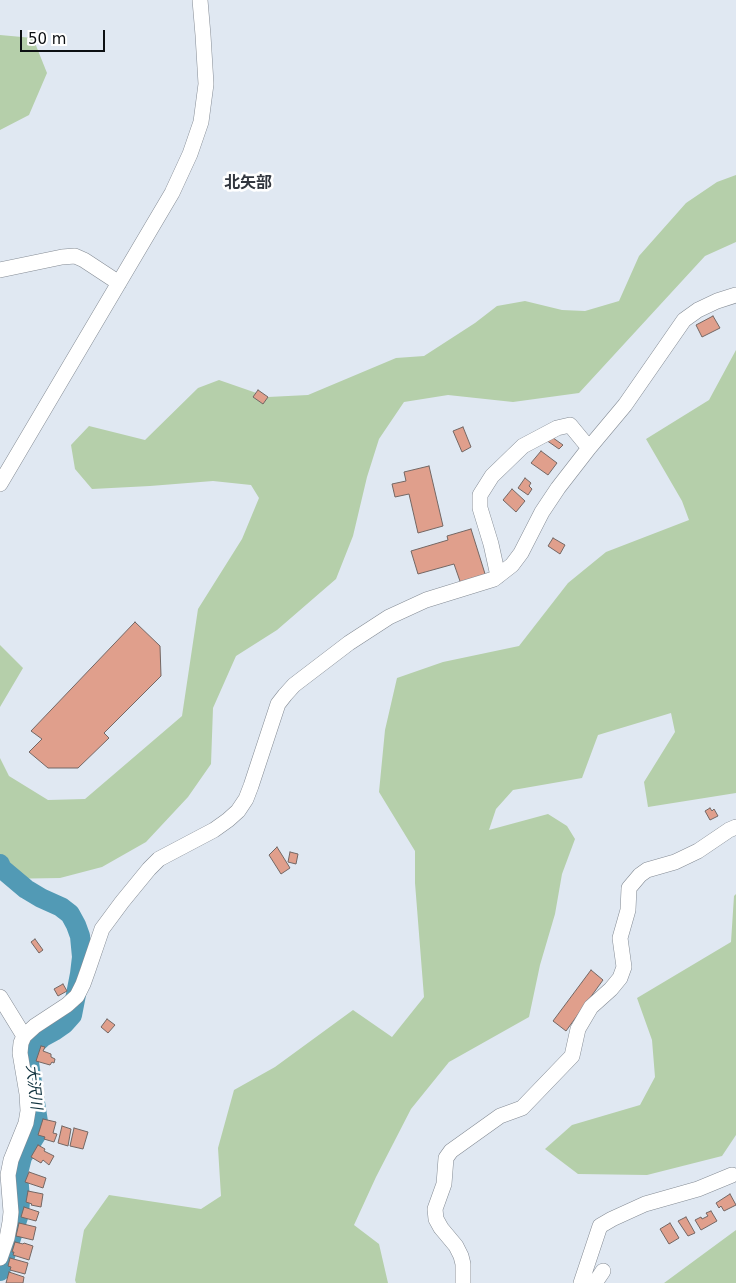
<!DOCTYPE html>
<html>
<head>
<meta charset="utf-8">
<style>
	body { margin:0 }
	#map { position:relative; width:736px; height:1283px; overflow:hidden; background:#e0e8f2; font-family:"DejaVu Sans",sans-serif }
	canvas { display:block }
	.scale { position:absolute; left:20px; top:30px; width:85px; height:22px; box-sizing:border-box; border:2px solid #0d1013; border-top:0; padding-left:6px; font-size:15px; line-height:18px; white-space:nowrap; color:#0d1013; -webkit-text-stroke:4px #fff; paint-order:stroke }
</style>
</head>
<body>
<div id="map">
<canvas width="736" height="1283"></canvas>
<div class="scale">50 m</div>
</div>
<script>
const ctx = document.querySelector('canvas').getContext('2d');
ctx.lineJoin = 'round';
function fillPath(path, color) {
  ctx.fillStyle = color;
  ctx.fill(path, 'evenodd');
}
function toPath(rows) {
  const path = new Path2D();
  for (const r of rows) {
    path.moveTo(r[0], r[1]);
    for (let i = 2; i < r.length; i += 2) path.lineTo(r[i], r[i + 1]);
  }
  return path;
}
function trace(path, color, width, dash) {
  ctx.strokeStyle = color;
  ctx.lineWidth = width;
  ctx.lineCap = dash ? 'butt' : 'round';
  ctx.setLineDash(dash || []);
  ctx.stroke(path);
}
function drawText(font, color, halo, rows, align = 'center') {
  ctx.font = font + ' "DejaVu Sans","Noto Sans JP",sans-serif';
  ctx.lineWidth = 5;
  ctx.setLineDash([]);
  ctx.textBaseline = 'middle';
  ctx.strokeStyle = halo;
  ctx.fillStyle = color;
  for (const [text, x, y, turn = 0] of rows) {
    ctx.save();
    ctx.translate(x, y);
    ctx.rotate((+turn || 0) * Math.PI / 180);
    ctx.textAlign = isNaN(turn) ? turn : align;
    if (halo) ctx.strokeText(text, 0, 0);
    ctx.fillText(text, 0, 0);
    ctx.restore();
  }
}
fillPath(toPath([
	[0,35,33,38,47,73,29,115,0,130],
	[736,175,736,242,705,256,579,393,513,402,448,395,404,402,379,439,367,477,353,536,336,579,277,630,236,656,213,708,211,764,188,797,146,842,102,867,60,878,0,879,0,758,9,776,48,800,85,799,182,716,198,609,242,539,259,498,251,485,213,481,150,486,92,489,75,469,71,445,89,426,145,440,198,388,219,380,268,397,308,395,396,358,424,356,475,323,497,306,525,301,562,310,585,311,619,301,639,256,686,203,717,182],
	[736,350,736,793,648,807,644,782,675,732,671,713,598,735,582,778,513,790,496,809,489,830,548,814,567,826,575,839,562,874,555,914,540,965,529,1017,449,1062,411,1109,376,1177,354,1225,379,1244,388,1283,76,1283,75,1280,84,1230,109,1195,201,1209,221,1196,218,1148,234,1090,275,1067,353,1010,392,1037,424,997,415,883,415,851,379,792,385,730,397,678,443,662,519,646,568,583,606,552,689,520,682,501,646,439,709,400],
	[0,645,23,668,0,707],
	[736,894,736,1135,722,1156,647,1175,578,1174,545,1149,572,1125,640,1105,655,1077,652,1040,637,998,731,942,734,896],
	[736,1230,736,1283,664,1283]
]), '#b5cfaa');
trace(toPath([
	[0,864,1,868,26,889,41,898,61,907,70,914,76,925,80,936,82,957,80,974,72,1015,64,1024,54,1031,43,1037,31,1048,29,1063,38,1122,36,1135,22,1157,18,1173,20,1200,19,1214,0,1271]
]), '#529ab5', 20);
const building = toPath([
	[713,316,720,328,702,337,696,325,713,316],
	[258,390,268,397,263,404,253,397,258,390],
	[463,427,471,447,462,452,453,431,463,427],
	[549,435,563,445,559,449,546,440,549,435],
	[541,451,557,463,548,475,531,463,541,451],
	[429,466,443,526,418,533,409,494,395,497,392,484,406,481,404,472,429,466],
	[525,478,531,483,529,486,532,489,528,495,518,488,525,478],
	[512,489,525,501,516,512,503,500,512,489],
	[471,529,486,577,461,584,454,564,418,574,411,551,448,540,447,536,471,529],
	[553,538,565,545,560,554,548,546,553,538],
	[135,622,160,646,161,676,104,733,109,738,78,768,48,768,29,752,42,739,31,731,135,622],
	[710,808,712,811,714,809,718,816,710,820,705,811,710,808],
	[277,847,290,868,281,874,269,855,277,847],
	[290,852,298,854,296,864,288,862,290,852],
	[35,939,43,950,39,953,31,942,35,939],
	[591,970,603,980,566,1031,553,1021,591,970],
	[63,984,67,991,58,996,54,989,63,984],
	[107,1019,115,1025,108,1033,101,1027,107,1019],
	[41,1046,45,1047,43,1051,51,1054,51,1057,55,1059,54,1063,52,1062,50,1065,36,1061,41,1046],
	[43,1119,56,1122,53,1133,57,1134,54,1142,44,1139,45,1137,38,1135,43,1119],
	[62,1126,71,1129,68,1146,58,1143,62,1126],
	[74,1128,88,1132,83,1149,70,1146,74,1128],
	[38,1145,45,1149,44,1151,54,1156,49,1165,43,1160,41,1163,31,1157,38,1145],
	[29,1172,46,1178,43,1188,25,1182,29,1172],
	[28,1191,43,1194,41,1207,31,1205,32,1204,26,1202,28,1191],
	[730,1194,736,1205,724,1211,721,1206,719,1208,716,1203,730,1194],
	[24,1207,39,1212,36,1221,21,1217,24,1207],
	[711,1211,717,1221,701,1230,695,1220,701,1217,702,1219,708,1216,706,1213,711,1211],
	[686,1217,695,1233,688,1236,678,1221,686,1217],
	[19,1223,36,1227,33,1240,16,1236,19,1223],
	[670,1223,679,1238,669,1244,660,1229,670,1223],
	[15,1242,23,1244,24,1243,33,1246,29,1260,13,1255,14,1252,12,1252,15,1242],
	[10,1258,28,1263,25,1274,10,1270,11,1267,8,1266,10,1258],
	[9,1272,24,1277,23,1283,6,1283,9,1272]
]);
fillPath(building, '#e09f8c');
trace(building, '#736764', 1);
const minor = toPath([
	[0,270,62,257,75,256,84,260,119,283],
	[0,484,172,193,190,154,201,122,206,84,203,35,200,0],
	[498,576,491,544,480,508,480,495,492,476,523,446,557,428,570,425,589,448],
	[0,997,24,1036],
	[0,1258,7,1238,10,1222,11,1212,8,1175,11,1160,26,1123,28,1111,27,1094,20,1053,21,1043,24,1036,35,1026,67,1005,77,996,83,984,88,970,102,929,122,902,149,869,159,859,214,830,228,820,238,811,246,799,251,786,278,704,285,695,294,685,349,643,389,617,426,600,494,579,512,565,521,553,542,512,558,488,589,448,625,405,684,320,698,310,717,301,736,295],
	[463,1283,463,1264,461,1256,456,1246,441,1228,436,1219,435,1209,444,1184,446,1158,451,1151,500,1116,522,1108,572,1056,578,1029,591,1007,611,989,620,978,624,967,620,938,628,910,629,888,640,875,647,870,675,862,698,851,729,830,736,827],
	[581,1283,600,1226,612,1219,645,1204,698,1189,732,1175],
	[595,1283,603,1271]
]);
trace(minor, '#848b94', 16);
trace(minor, '#fff', 15);
drawText('italic 15px', '#0f313d', '#fff', [
	["大沢川",33,1087,83]
]);
drawText('bold 16px', '#31363e', '#fff', [
	["北矢部",248,184]
]);
</script>
</body>
</html>
